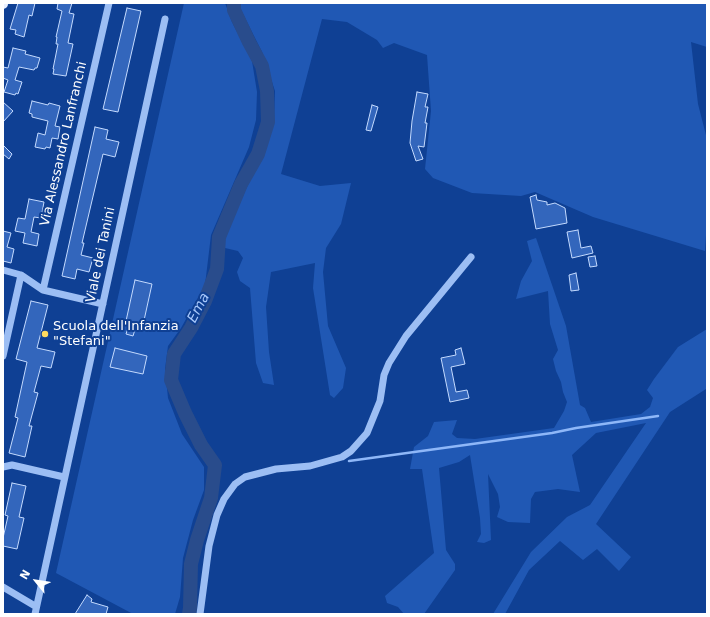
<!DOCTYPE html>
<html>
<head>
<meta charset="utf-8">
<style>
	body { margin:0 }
	#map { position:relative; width:710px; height:617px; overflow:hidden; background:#0f4094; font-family:"DejaVu Sans",sans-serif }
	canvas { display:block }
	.frame { position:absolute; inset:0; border:4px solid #fff; pointer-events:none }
	.north { position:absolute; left:16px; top:561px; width:40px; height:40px; -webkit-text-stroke:3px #0f4094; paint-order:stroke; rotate:300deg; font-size:11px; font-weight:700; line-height:16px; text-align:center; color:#fff }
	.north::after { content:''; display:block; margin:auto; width:14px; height:18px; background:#fff; clip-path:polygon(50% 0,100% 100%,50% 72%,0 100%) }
</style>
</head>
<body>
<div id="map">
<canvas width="710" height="617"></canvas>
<div class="frame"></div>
<div class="north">N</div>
</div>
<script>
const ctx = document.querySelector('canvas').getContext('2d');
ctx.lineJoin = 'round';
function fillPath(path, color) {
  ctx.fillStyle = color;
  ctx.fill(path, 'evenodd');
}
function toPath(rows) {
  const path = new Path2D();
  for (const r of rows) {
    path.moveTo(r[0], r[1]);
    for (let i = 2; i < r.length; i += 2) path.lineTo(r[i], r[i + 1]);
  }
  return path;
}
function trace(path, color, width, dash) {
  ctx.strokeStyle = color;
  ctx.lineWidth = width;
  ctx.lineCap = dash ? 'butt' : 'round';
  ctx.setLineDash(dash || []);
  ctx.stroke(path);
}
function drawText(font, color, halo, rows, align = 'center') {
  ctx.font = font + ' "DejaVu Sans",sans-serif';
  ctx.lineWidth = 4;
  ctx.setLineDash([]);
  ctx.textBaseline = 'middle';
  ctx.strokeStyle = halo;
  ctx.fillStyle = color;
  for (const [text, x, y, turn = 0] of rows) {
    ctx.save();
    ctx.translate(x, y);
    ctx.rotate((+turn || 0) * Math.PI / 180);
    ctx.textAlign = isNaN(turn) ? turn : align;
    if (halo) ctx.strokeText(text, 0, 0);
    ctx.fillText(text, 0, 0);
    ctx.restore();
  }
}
fillPath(toPath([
	[184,3,225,3,232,22,252,61,257,92,256,120,249,147,211,235,205,285,181,328,168,346,165,369,168,398,182,434,204,467,204,490,193,520,183,558,180,597,175,614,133,614,56,573],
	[239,3,707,3,707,47,691,42,698,104,707,139,707,220,705,251,593,217,535,192,521,196,472,193,433,178,425,169,431,111,427,55,394,43,383,48,377,40,347,22,322,19,281,174,320,186,351,183,341,224,326,248,323,272,328,326,346,368,343,388,334,398,330,395,313,288,315,263,271,272,266,307,269,352,274,385,263,383,256,363,250,288,240,281,237,272,243,258,238,251,225,248,225,235,251,178,274,119,275,91,262,52,239,6],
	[536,238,566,326,580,405,585,408,591,422,641,414,650,407,653,398,647,390,654,379,678,347,707,329,707,387,706,389,670,412,596,524,631,557,619,571,597,549,583,560,560,541,529,570,505,614,493,614,531,552,567,517,590,505,646,423,596,433,572,455,580,492,558,489,535,492,531,499,530,523,508,522,497,517,500,507,498,494,488,474,491,540,484,543,477,542,481,534,480,518,470,455,459,462,439,468,446,550,455,564,455,570,424,614,404,614,398,607,387,603,385,596,434,553,422,469,410,469,414,447,428,436,434,422,457,420,452,434,457,438,475,439,554,428,564,411,567,402,563,392,561,382,556,371,553,359,558,350,550,324,548,291,516,299,521,281,532,261,527,241]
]), '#2058b4');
trace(toPath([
	[349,461,552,433,576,428,658,416]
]), '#8eb7f8', 2.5);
trace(toPath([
	[189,614,190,608,191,564,197,540,211,498,215,465,201,445,185,413,171,380,174,354,191,328,205,301,217,269,219,237,241,184,258,154,268,122,267,91,262,66,249,42,234,10,234,3]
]), '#294c8c', 14);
const building = toPath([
	[18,3,35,3,32,16,29,15,24,37,15,34,16,30,10,29,18,3],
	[58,3,72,3,69,13,74,14,68,43,73,44,66,76,53,74,54,69,53,69,58,44,56,44,57,37,56,37,62,11,57,9,58,3],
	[127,8,141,11,118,112,103,109,127,8],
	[13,48,26,51,25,54,40,58,37,68,35,68,34,70,19,67,15,80,22,82,18,94,16,93,15,95,4,92,8,80,3,78,3,67,8,68,13,48],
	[417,92,428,94,425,107,428,107,425,123,427,123,424,147,418,146,423,159,416,161,410,143,412,121,417,92],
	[32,101,48,105,49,103,60,106,55,126,60,127,58,139,52,138,50,148,46,147,45,149,35,147,38,133,45,135,48,121,32,117,32,114,29,113,32,101],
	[3,102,13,111,3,122,3,102],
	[372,105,378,107,371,131,366,130,372,105],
	[95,127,108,130,106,139,119,142,115,157,103,154,82,243,84,243,81,255,93,258,89,272,77,269,75,279,62,276,95,127],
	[3,145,12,154,9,159,3,154,3,145],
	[536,195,537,200,547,202,547,205,555,203,565,208,567,223,536,229,530,197,536,195],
	[29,199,44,202,41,218,34,217,31,232,39,234,37,246,23,243,25,233,15,231,18,218,25,219,29,199],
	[578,230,581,248,591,246,593,253,572,258,567,232,578,230],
	[3,231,11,233,7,247,14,249,11,263,3,261,3,231],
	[595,256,597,266,590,267,588,257,595,256],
	[576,273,579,290,571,291,569,275,576,273],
	[135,280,152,284,143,325,137,323,133,336,126,334,130,322,126,321,135,280],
	[31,301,48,305,37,348,55,352,51,368,41,366,34,392,38,393,29,426,32,426,25,457,9,453,18,418,15,417,27,362,16,359,31,301],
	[115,348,147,356,143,374,110,367,115,348],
	[461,348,465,364,451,367,456,392,467,390,469,398,450,402,441,358,456,355,455,350,461,348],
	[12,483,26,486,19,517,24,518,17,549,3,546,3,538,8,516,5,515,12,483],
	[87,595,92,599,91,602,108,607,106,614,75,614,87,595]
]);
fillPath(building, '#3366bc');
trace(building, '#c4dafe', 1);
trace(toPath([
	[3,270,21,275,43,290,103,304],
	[43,290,109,3],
	[3,356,21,275],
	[3,467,12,465,64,477],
	[3,587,35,606],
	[35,614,165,19],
	[200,614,209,546,217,515,224,499,235,484,245,477,276,469,310,466,342,457,351,451,367,433,380,401,384,375,389,363,406,336,471,257]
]), '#9cbef4', 7);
trace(toPath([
	[3,4,3,3]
]), '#e9f0ff', 10);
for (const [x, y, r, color] of [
	[45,334,4,"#ffdc5f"]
]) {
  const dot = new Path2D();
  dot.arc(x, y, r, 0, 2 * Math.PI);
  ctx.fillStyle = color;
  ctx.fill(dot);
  trace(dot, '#0f4094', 1.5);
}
drawText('13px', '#fff', '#0f4094', [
	["Via Alessandro Lanfranchi",64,144,-77],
	["Viale dei Tanini",101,255,-78]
]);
drawText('13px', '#fff', '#0f4094', [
	["Scuola dell'Infanzia",53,327],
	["\"Stefani\"",53,342]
], 'left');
drawText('italic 14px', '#a8c8fb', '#0f4094', [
	["Ema",199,308,-62]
]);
</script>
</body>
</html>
